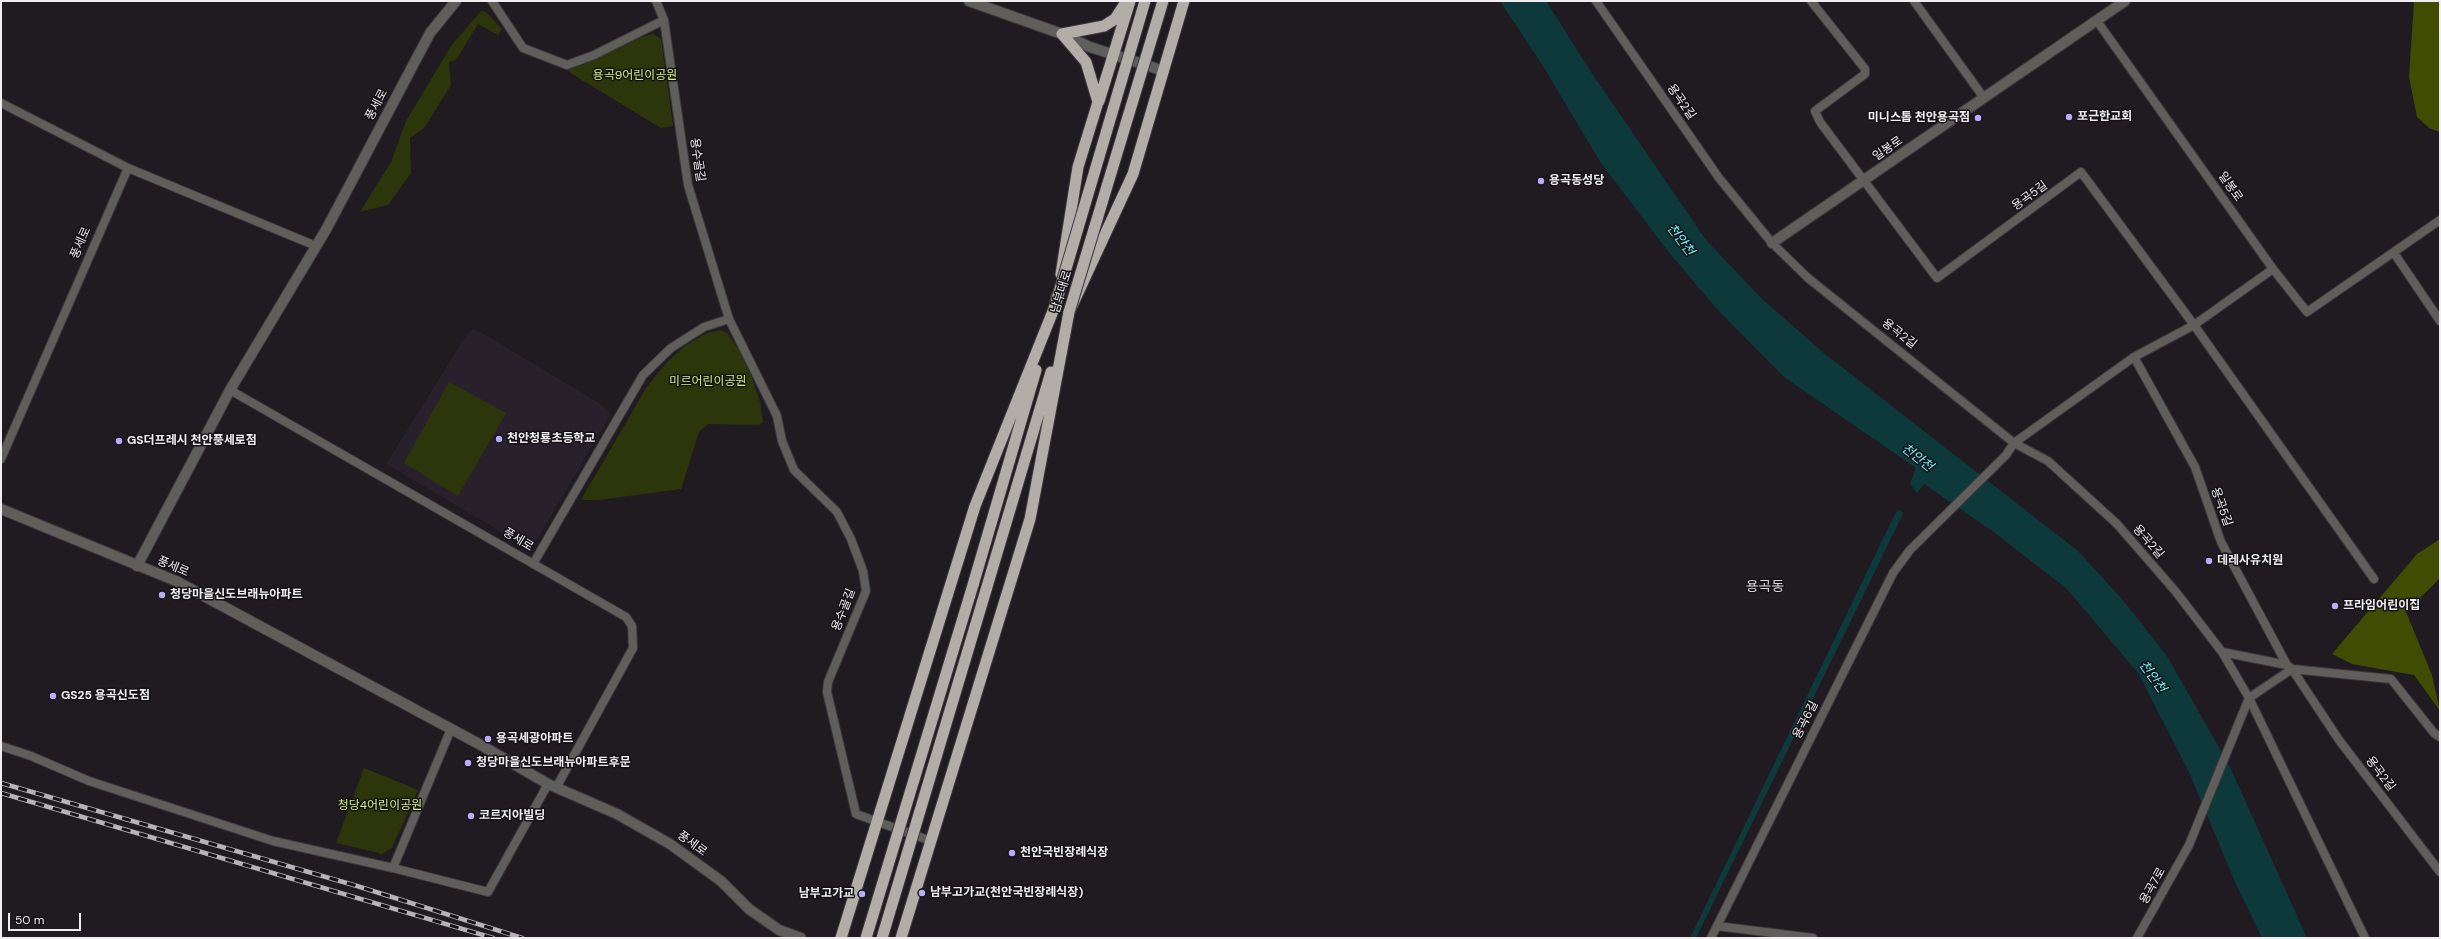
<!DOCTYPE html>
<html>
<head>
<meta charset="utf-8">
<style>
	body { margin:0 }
	#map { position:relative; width:2441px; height:939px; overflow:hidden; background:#1f1b20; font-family:"DM Sans",sans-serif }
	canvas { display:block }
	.frame { position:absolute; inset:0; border:2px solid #efedf0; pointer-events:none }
	.scale { position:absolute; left:8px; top:913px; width:73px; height:18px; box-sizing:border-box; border:2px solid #efedf0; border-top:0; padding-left:5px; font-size:12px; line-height:14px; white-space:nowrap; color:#efedf0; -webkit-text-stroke:3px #151217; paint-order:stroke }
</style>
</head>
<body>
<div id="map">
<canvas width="2441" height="939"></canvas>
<div class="frame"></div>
<div class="scale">50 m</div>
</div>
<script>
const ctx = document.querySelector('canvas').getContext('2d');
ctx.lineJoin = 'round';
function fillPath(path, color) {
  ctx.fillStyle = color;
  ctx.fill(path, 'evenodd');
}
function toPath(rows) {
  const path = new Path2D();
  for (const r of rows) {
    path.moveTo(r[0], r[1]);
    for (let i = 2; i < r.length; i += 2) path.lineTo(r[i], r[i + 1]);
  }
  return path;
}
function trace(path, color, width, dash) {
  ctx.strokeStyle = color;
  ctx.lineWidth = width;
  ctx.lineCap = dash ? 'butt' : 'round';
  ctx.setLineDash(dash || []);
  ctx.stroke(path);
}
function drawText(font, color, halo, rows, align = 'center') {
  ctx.font = font + ' "DM Sans","Noto Sans KR",sans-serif';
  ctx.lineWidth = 3;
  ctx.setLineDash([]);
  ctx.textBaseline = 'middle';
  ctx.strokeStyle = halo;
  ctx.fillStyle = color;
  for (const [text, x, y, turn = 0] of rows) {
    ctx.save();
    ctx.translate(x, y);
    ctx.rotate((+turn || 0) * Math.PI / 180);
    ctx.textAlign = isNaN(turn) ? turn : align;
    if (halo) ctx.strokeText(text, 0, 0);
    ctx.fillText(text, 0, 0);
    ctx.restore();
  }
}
fillPath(toPath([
	[472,330,477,330,602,405,611,414,535,543,531,547,527,547,386,464,467,334]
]), '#28212b');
fillPath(toPath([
	[481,11,486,12,502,29,498,35,478,24,456,60,449,62,451,85,424,128,410,138,411,173,388,205,360,212,391,162,406,121,451,46],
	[653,34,661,39,673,126,661,128,572,74,567,69,583,65,642,37],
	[721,330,728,334,739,350,751,375,760,402,763,422,759,425,708,424,699,432,681,489,599,500,581,500,646,388,667,362,685,346,707,333],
	[449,382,506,413,458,496,404,463],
	[364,768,418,790,392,848,380,855,379,853,336,843]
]), '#2d360b');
fillPath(toPath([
	[2414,1,2440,1,2440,132,2429,128,2417,117,2409,77],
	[2440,539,2440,578,2406,612,2432,675,2440,711,2414,675,2352,664,2332,654,2417,554]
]), '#3f4c02');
fillPath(toPath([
	[1500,1,1546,1,1591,72,1706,240,1762,299,1825,354,2078,551,2122,599,2167,656,2230,767,2307,938,2262,938,2235,882,2189,772,2138,673,2067,589,1995,533,1924,484,1917,493,1910,484,1916,468,1784,377,1715,307,1667,250,1601,163,1543,66],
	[1900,510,1903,512,1902,516,1696,938,1690,938,1896,512]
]), '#0e393b');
const minor = toPath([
	[492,1,523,48,567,65,594,55,664,20],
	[656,1,664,20,688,185,729,319,777,416,782,441,794,470,837,512,851,539,863,571,866,591,828,682,827,692,856,814,931,841],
	[1596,1,1719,178,1772,243,1808,278,2014,443,2048,461,2117,524,2176,592,2222,652,2249,698,2365,938],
	[1811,1,1865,69,1865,74,1815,111,1820,122,1937,278,2081,172,2194,325,2374,579],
	[1914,1,1984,98],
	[2097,21,2273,269,2307,312,2440,220],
	[1,103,128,168,316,246],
	[2394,253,2440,321],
	[2134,357,2195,467,2221,542,2287,665],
	[230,390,626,617,632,626,633,648,556,788],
	[1,459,128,168],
	[533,564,643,375,671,348,704,327,729,319],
	[2222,652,2287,665,2292,669,2339,740,2440,872],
	[1,746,31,756,89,781,273,841,393,868,451,729],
	[393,868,488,892,548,784],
	[1717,926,1813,938],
	[1711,938,1893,573,1910,550,2006,455,2014,443,2134,357,2194,325,2273,269],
	[2137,938,2189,845,2249,698,2292,669,2391,679,2434,733,2440,737]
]);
const tertiary = toPath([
	[969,1,1062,34,1090,47,1164,71],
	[1772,243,2125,1],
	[1,509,176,581,479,744,548,784,617,814,670,844,721,881,749,909,779,930,801,938],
	[137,566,230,390,327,228,430,33,456,1]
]);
const trunk = toPath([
	[1062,34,1104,26,1115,19,1126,2],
	[1099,101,1130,1],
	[1061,274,1078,167,1098,102,1086,62,1062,34],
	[973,585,1036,370],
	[986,590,1051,372],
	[841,938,975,506,1055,306,1057,296],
	[901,938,1030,519,1069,312,1133,174,1184,1]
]);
trace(minor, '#3c383d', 10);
trace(tertiary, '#3c383d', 12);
trace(trunk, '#3c383d', 13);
trace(minor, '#605e5b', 8);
trace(tertiary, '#605e5b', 10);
trace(trunk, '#b2ada7', 11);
const rail = toPath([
	[1,783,357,886,522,938],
	[1,793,493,938]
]);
trace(rail, '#b6b3b7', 4.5);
trace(rail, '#151217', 3, [9]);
const trunkBridge = toPath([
	[1055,306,1145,1],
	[1069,312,1163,1],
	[866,938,973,585],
	[882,938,986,590]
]);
trace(trunkBridge, '#3c383d', 13, []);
trace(trunkBridge, '#b2ada7', 11);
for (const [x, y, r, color] of [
	[2069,117,4,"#b8abf7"],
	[1978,118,4,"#b8abf7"],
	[1541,181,4,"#b8abf7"],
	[499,439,4,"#b8abf7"],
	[119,441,4,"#b8abf7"],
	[2209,561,4,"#b8abf7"],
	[162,595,4,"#b8abf7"],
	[2335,606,4,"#b8abf7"],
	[53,696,4,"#b8abf7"],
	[488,739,4,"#b8abf7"],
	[468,763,4,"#b8abf7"],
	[471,816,4,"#b8abf7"],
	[1012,853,4,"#b8abf7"],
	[922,893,4,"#b8abf7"],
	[862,894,4,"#b8abf7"]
]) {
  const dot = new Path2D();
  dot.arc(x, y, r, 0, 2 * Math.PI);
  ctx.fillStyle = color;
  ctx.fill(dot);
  trace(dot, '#151217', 1.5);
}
drawText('12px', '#d4ef7b', '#151217', [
	["용곡9어린이공원",635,76],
	["미르어린이공원",708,382],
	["청당4어린이공원",380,806]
]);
drawText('12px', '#efedf0', '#151217', [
	["용곡2길",1681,102,55],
	["풍세로",377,105,-62],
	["일봉로",1888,149,-35],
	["용수골길",697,160,82],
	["일봉로",2230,187,55],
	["용곡5길",2030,196,-36],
	["풍세로",81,243,-66],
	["남부대로",1062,292,-73],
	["용곡2길",1899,334,38],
	["용곡5길",2221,507,70],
	["풍세로",518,540,31],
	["용곡2길",2148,542,49],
	["풍세로",173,567,23],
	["용수골길",844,610,-69],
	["용곡6길",1806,720,-63],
	["용곡2길",2380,774,53],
	["풍세로",692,844,36],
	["용곡7로",2153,886,-61]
]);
drawText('bold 12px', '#efedf0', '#151217', [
	["포근한교회",2077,117],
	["미니스톱 천안용곡점",1970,118,"right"],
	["용곡동성당",1549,181],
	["천안청룡초등학교",507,439],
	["GS더프레시 천안풍세로점",127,441],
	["데레사유치원",2217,561],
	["청당마을신도브래뉴아파트",170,595],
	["프라임어린이집",2343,606],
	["GS25 용곡신도점",61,696],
	["용곡세광아파트",496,739],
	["청당마을신도브래뉴아파트후문",476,763],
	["코르지아빌딩",479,816],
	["천안국빈장례식장",1020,853],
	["남부고가교(천안국빈장례식장)",930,893],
	["남부고가교",854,894,"right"]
], 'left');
drawText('italic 13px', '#72f6fc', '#151217', [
	["천안천",1680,240,53],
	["천안천",1917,458,38],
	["천안천",2152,677,54]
]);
drawText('14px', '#d8d3da', '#151217', [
	["용곡동",1765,587]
]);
</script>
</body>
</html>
